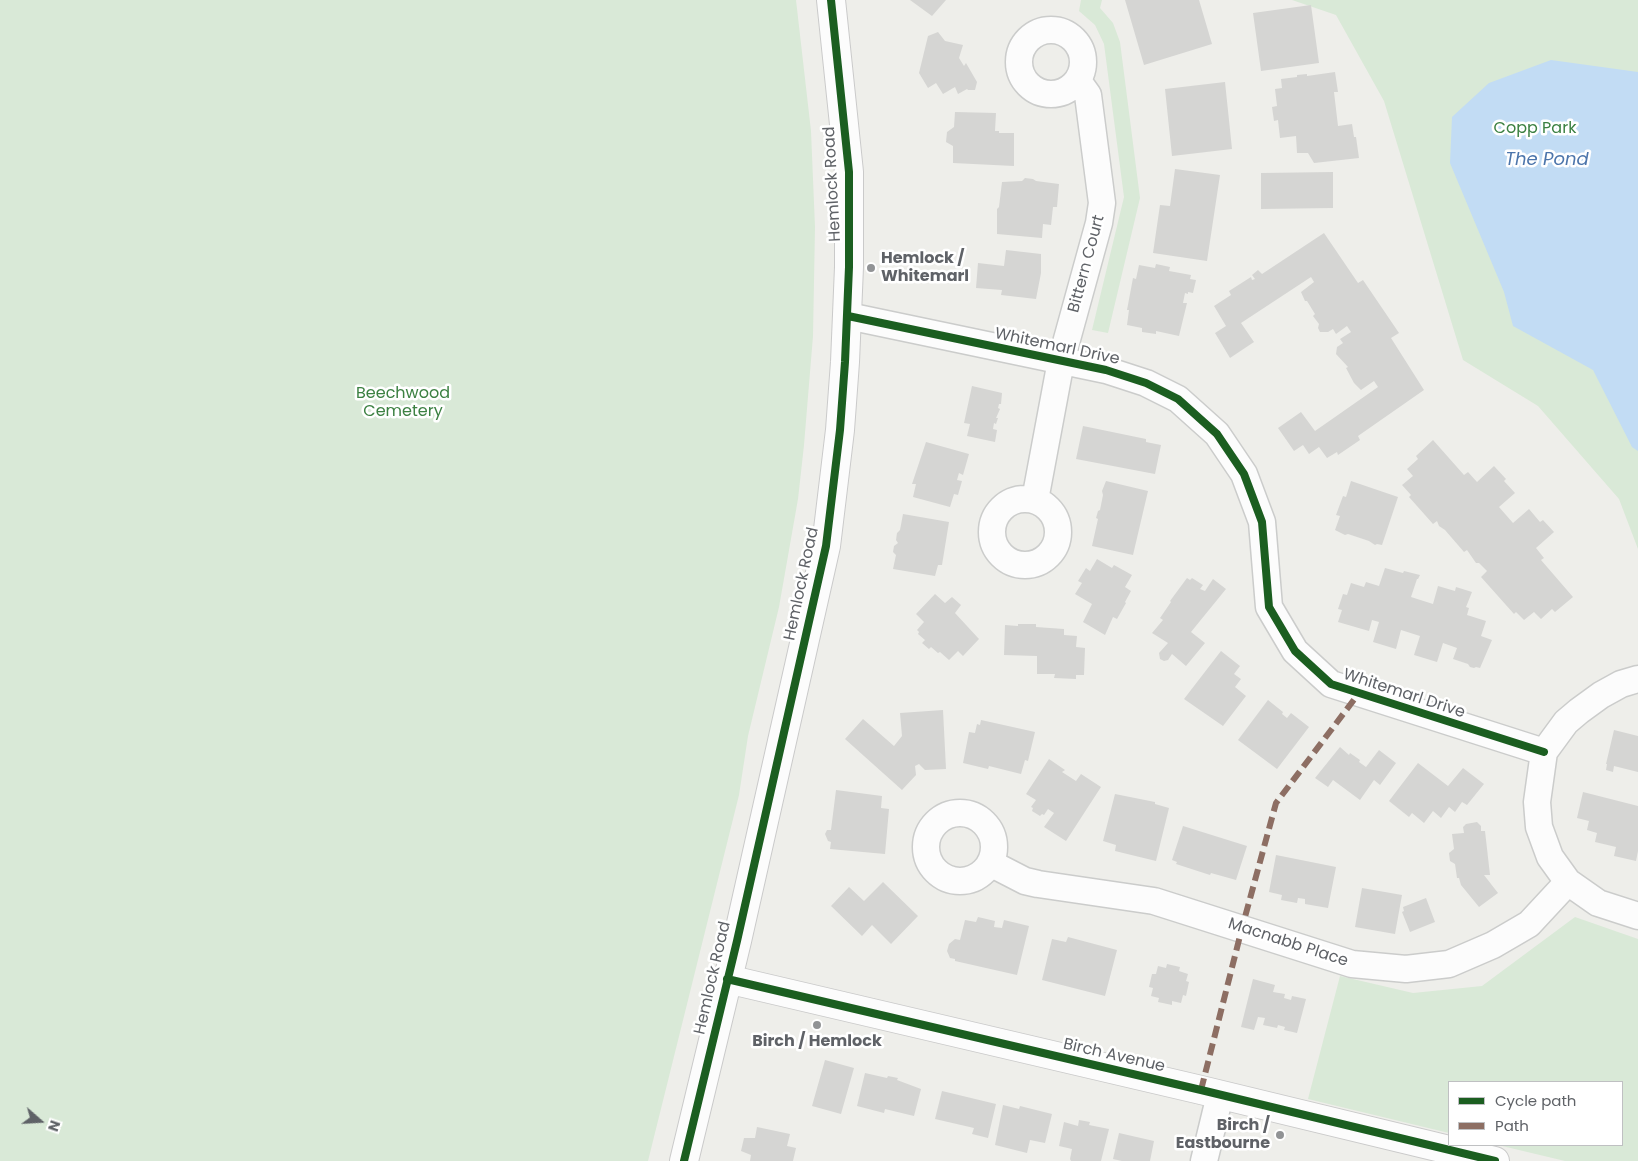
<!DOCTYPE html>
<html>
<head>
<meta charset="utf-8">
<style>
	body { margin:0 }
	#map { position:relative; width:1638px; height:1161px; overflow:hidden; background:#eeeeea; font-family:Poppins,sans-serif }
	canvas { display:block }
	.legend { position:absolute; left:1448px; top:1081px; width:175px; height:65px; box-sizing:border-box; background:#fff; border:1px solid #bfc0c2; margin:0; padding:6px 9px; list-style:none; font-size:15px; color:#5f6267 }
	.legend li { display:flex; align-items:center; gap:10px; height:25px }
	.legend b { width:25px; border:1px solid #bfc0c2 }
	.north { position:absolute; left:15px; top:1096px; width:50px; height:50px; -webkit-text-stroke:4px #fff; paint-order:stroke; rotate:109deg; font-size:14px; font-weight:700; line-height:20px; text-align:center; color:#5f6267 }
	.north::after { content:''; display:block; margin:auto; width:18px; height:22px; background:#5f6267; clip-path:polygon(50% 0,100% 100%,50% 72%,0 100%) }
</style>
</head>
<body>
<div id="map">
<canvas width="1638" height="1161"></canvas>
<ul class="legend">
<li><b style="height:6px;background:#1b5e20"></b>Cycle path</li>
<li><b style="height:6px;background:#8d6e63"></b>Path</li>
</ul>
<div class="north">N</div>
</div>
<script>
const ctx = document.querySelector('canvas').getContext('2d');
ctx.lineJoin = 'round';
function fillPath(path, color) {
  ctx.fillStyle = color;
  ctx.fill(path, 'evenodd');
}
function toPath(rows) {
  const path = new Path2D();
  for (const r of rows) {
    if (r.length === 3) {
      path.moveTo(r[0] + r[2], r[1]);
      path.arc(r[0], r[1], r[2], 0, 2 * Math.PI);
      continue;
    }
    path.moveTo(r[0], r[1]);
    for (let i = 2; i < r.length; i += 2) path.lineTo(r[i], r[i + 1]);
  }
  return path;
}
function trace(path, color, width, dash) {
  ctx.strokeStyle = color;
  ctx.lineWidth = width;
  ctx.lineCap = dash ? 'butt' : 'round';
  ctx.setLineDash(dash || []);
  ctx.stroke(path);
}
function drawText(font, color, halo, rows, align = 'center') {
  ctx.font = font + ' Poppins,sans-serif';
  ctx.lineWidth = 5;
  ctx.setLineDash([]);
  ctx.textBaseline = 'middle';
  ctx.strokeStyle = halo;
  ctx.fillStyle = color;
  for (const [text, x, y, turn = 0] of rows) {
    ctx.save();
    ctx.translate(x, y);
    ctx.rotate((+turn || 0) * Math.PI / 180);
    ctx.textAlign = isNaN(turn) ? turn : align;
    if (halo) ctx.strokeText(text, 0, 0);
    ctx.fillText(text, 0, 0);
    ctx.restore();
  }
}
fillPath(toPath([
	[0,0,796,0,811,131,815,227,813,336,804,445,798,499,779,607,748,736,739,795,648,1161,0,1161],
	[1081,0,1102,0,1100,8,1113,23,1120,42,1140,198,1108,333,1092,330,1124,197,1104,44,1095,25,1079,11],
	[1292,0,1638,0,1638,549,1619,499,1538,406,1463,360,1384,101,1336,15],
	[1575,917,1638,939,1638,1161,1565,1161,1498,1145,1622,1145,1622,1082,1449,1082,1449,1133,1308,1099,1340,976,1413,993,1482,986]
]), '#d9e9d7');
fillPath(toPath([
	[1551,60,1638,72,1638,451,1632,447,1593,370,1513,326,1504,292,1450,163,1452,117,1489,83]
]), '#c2dcf4');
fillPath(toPath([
	[910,0,946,0,932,16],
	[1125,0,1199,0,1212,44,1144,65],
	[1311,5,1319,63,1261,71,1253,13],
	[938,32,945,41,963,45,959,58,964,66,966,63,977,82,975,90,968,90,967,89,958,94,955,87,943,94,936,83,928,88,919,73,928,36],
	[1335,72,1338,92,1334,92,1338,126,1352,124,1354,137,1356,137,1359,158,1314,163,1308,153,1297,153,1296,136,1280,138,1278,120,1274,121,1272,107,1277,106,1275,89,1282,88,1281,79,1297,77,1297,75,1307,74,1307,76],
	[1225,82,1232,149,1172,156,1165,89],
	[955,112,996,113,995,131,999,131,999,133,1014,133,1014,166,953,163,953,146,946,142,947,132,954,127],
	[1175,169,1220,175,1207,261,1153,253,1160,205,1170,206],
	[1333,172,1333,208,1261,209,1261,173],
	[1025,178,1033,179,1036,181,1059,184,1057,207,1053,207,1051,225,1043,224,1042,238,997,234,997,209,999,207,1002,182,1022,181],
	[1324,233,1358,283,1363,280,1399,333,1391,338,1424,390,1358,436,1360,440,1338,455,1337,452,1327,458,1319,447,1309,454,1303,445,1294,451,1278,428,1301,412,1315,431,1378,387,1374,381,1361,390,1354,383,1346,368,1348,367,1336,354,1337,347,1343,343,1340,339,1351,332,1347,326,1336,334,1333,329,1328,332,1320,332,1318,328,1319,324,1313,316,1315,314,1307,301,1305,301,1301,292,1314,282,1311,277,1241,323,1254,342,1230,358,1215,333,1226,326,1214,306,1231,295,1229,291,1251,277,1252,280,1255,279,1252,275,1258,270,1262,274],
	[1006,250,1041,254,1041,273,1036,299,1001,295,1002,290,976,288,978,263,1004,266],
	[1156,264,1170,267,1169,271,1191,275,1190,279,1196,280,1193,293,1188,292,1188,294,1185,293,1183,303,1187,303,1179,336,1156,331,1156,334,1142,332,1142,328,1127,325,1129,310,1127,310,1133,278,1136,279,1139,265,1155,268],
	[972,386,1002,393,1001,404,999,404,998,408,1000,409,996,418,998,418,996,424,994,423,993,429,997,430,995,442,967,436,970,424,964,423],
	[1083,426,1146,439,1146,442,1161,445,1155,474,1076,459],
	[1433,440,1464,475,1468,472,1477,482,1494,466,1506,479,1504,481,1515,493,1499,507,1513,523,1529,509,1540,522,1543,520,1554,532,1536,548,1544,558,1541,560,1573,597,1555,612,1552,609,1541,619,1534,612,1524,620,1516,612,1514,614,1481,577,1487,571,1479,563,1476,563,1467,550,1464,552,1445,530,1439,526,1437,521,1433,524,1409,497,1411,495,1402,485,1413,476,1407,469,1418,459,1416,456],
	[926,442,969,454,963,475,959,473,957,480,962,481,958,495,954,494,950,507,913,497,916,484,912,484],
	[1106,481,1148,491,1133,555,1092,546,1098,519,1096,518,1098,511,1100,510,1103,495,1102,491],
	[1351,481,1398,497,1382,545,1377,544,1375,545,1369,541,1348,534,1345,535,1335,530,1340,516,1336,515,1343,496,1346,497],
	[903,514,949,522,942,565,938,565,935,576,893,569,896,555,893,552,894,546,898,543,896,540,897,533,900,530],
	[1097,559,1112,568,1114,565,1132,575,1125,587,1131,591,1125,602,1126,603,1117,619,1113,617,1105,635,1083,622,1092,604,1075,594,1082,583,1078,581,1086,568,1090,571],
	[1385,568,1403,573,1404,571,1420,575,1418,579,1417,579,1411,597,1433,604,1438,586,1455,591,1456,587,1472,592,1466,607,1469,608,1467,615,1486,621,1481,636,1492,640,1480,668,1476,667,1474,668,1470,667,1468,664,1453,659,1457,648,1443,643,1437,662,1414,655,1420,636,1401,630,1396,649,1373,642,1379,622,1372,620,1369,631,1338,622,1342,610,1338,609,1343,594,1347,595,1351,583,1364,587,1366,582,1379,586],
	[1187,578,1190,580,1192,578,1203,585,1200,589,1205,591,1213,579,1226,589,1191,632,1205,643,1186,666,1172,654,1168,660,1164,661,1160,659,1159,653,1168,643,1152,633,1163,620,1160,618,1171,602,1170,601],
	[935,594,945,603,952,597,961,605,955,613,979,639,963,656,958,651,949,660,940,652,938,653,931,647,929,649,922,643,925,640,918,634,919,632,917,630,924,622,916,614],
	[1018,624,1036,624,1036,627,1064,629,1064,635,1077,636,1076,647,1085,648,1084,675,1076,675,1076,679,1054,678,1055,674,1037,674,1037,656,1004,655,1005,625,1018,626],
	[1221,651,1240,666,1234,674,1241,679,1235,687,1246,696,1223,726,1184,699],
	[1268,700,1283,712,1282,714,1287,718,1291,713,1309,727,1277,769,1238,740],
	[943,710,946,769,925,770,919,764,915,766,916,775,902,790,845,739,863,719,894,746,902,736,900,713],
	[981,720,1035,732,1028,761,1025,760,1021,774,989,766,988,769,963,763,969,732,975,733,977,724,980,725],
	[1614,730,1638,736,1638,772,1614,766,1613,772,1606,770,1607,764,1606,764],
	[1340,747,1349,755,1350,753,1360,760,1359,762,1366,767,1379,750,1396,763,1380,785,1374,780,1360,800,1333,780,1328,787,1315,778],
	[1049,759,1065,770,1062,772,1076,781,1081,774,1101,787,1066,841,1044,827,1054,813,1048,809,1044,815,1042,814,1040,816,1032,811,1033,808,1031,807,1036,800,1026,794],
	[1418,763,1448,786,1463,768,1484,784,1467,805,1462,802,1455,812,1449,807,1441,818,1433,811,1424,823,1412,813,1409,817,1389,801],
	[836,790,882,796,881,808,889,809,885,854,830,849,831,842,828,841,825,834,827,830,831,830],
	[1583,792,1638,806,1638,851,1636,861,1614,856,1616,847,1595,842,1597,833,1587,830,1589,821,1577,818],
	[1115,794,1155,802,1155,804,1169,808,1156,861,1115,851,1116,845,1103,841],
	[1477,822,1481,826,1481,831,1485,831,1490,875,1484,875,1498,893,1479,907,1461,885,1459,878,1457,878,1455,864,1450,861,1449,853,1454,849,1452,834,1464,833,1463,827,1466,824],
	[1183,826,1247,846,1236,880,1211,873,1210,875,1176,864,1177,862,1172,860],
	[1276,855,1336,867,1328,908,1305,904,1305,899,1298,898,1297,903,1281,900,1282,895,1269,892],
	[883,882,918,916,891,944,872,925,862,936,831,906,849,887,864,901],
	[1362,888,1402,895,1395,934,1355,927],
	[1426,898,1435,922,1410,932,1402,912,1404,911,1403,907],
	[978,917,995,921,994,927,1002,928,1004,920,1029,926,1017,975,955,961,955,959,950,958,947,951,949,944,955,939,960,940,965,920,976,922],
	[1068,937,1117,950,1105,996,1042,980,1052,939,1066,942],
	[1167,964,1180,967,1179,971,1188,974,1186,981,1189,982,1186,996,1183,995,1181,1003,1172,1001,1172,1005,1158,1002,1159,998,1151,996,1153,988,1149,987,1152,974,1156,974,1158,966,1166,968],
	[1253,979,1275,985,1273,992,1285,994,1284,998,1291,1000,1292,996,1306,999,1297,1033,1284,1030,1285,1027,1278,1025,1277,1028,1263,1025,1265,1018,1258,1017,1254,1030,1241,1027],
	[825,1060,854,1068,841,1114,812,1106],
	[865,1073,887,1078,888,1076,898,1078,897,1080,921,1089,914,1116,885,1109,884,1113,857,1106],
	[942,1091,996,1104,988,1138,972,1134,974,1128,935,1119],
	[1003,1105,1019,1109,1020,1106,1052,1114,1045,1143,1030,1140,1027,1153,995,1145],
	[1079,1120,1090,1122,1089,1125,1109,1129,1101,1161,1071,1161,1070,1159,1072,1149,1059,1146,1064,1122,1078,1126],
	[757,1127,790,1134,787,1146,796,1148,793,1161,750,1161,751,1155,741,1151,744,1138,755,1138],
	[1119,1133,1154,1141,1150,1161,1122,1161,1113,1159]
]), '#d5d5d3');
const street = toPath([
	[1051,62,32],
	[848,316,1106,370,1146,383,1178,399,1217,434,1244,474,1262,522,1269,607,1295,651,1331,684,1544,752],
	[1025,532,33],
	[1035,500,1061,361,1099,223,1102,203,1088,95,1078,81],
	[1638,679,1621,684,1601,695,1579,711,1566,722,1544,752,1537,802,1539,827,1550,857,1568,882,1598,903,1638,916],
	[960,847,34],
	[990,863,1025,881,1038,884,1154,901,1352,964,1406,969,1449,964,1493,945,1529,924,1568,882],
	[1204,1161,1220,1095]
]);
const secondary = toPath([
	[727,979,1201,1090,1495,1161],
	[684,1161,737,941,826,546,840,430,845,362,849,267,849,172,831,0]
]);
trace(street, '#cbcccb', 29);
trace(secondary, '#cacaca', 30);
trace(street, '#fcfcfc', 26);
trace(secondary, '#fcfcfc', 28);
trace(toPath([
	[1201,1090,1242,928,1276,803,1359,693]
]), '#8d6e63', 6, [12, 6]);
trace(toPath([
	[848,316,1106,370,1146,383,1178,399,1217,434,1244,474,1262,522,1269,607,1295,651,1331,684,1544,752],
	[727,979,1201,1090,1495,1161],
	[684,1161,737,941,826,546,840,430,845,362,849,267,849,172,831,0]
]), '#1b5e20', 8);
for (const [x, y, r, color] of [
	[871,268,5,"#919395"],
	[817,1025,5,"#919395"],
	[1280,1135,5,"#919395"]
]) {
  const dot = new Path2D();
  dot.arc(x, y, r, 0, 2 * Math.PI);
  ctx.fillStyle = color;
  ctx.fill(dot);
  trace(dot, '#fff', 2);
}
drawText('16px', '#3c8142', '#fff', [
	["Copp Park",1535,129],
	["Beechwood",403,394],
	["Cemetery",403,412]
]);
drawText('16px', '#5f6267', '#fff', [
	["Hemlock Road",833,184,-93],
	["Bittern Court",1087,264,-75],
	["Whitemarl Drive",1057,347,12],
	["Hemlock Road",802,584,-78],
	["Whitemarl Drive",1404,694,18],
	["Macnabb Place",1288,943,18],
	["Hemlock Road",713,978,-77],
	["Birch Avenue",1114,1056,13]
]);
drawText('bold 16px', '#5f6267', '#fff', [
	["Hemlock /",881,259],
	["Whitemarl",881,277],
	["Birch / Hemlock",817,1042,"center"],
	["Birch /",1270,1126,"right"],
	["Eastbourne",1270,1144,"right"]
], 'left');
drawText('italic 18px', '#4c75ab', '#fff', [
	["The Pond",1547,160]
]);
</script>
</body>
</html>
